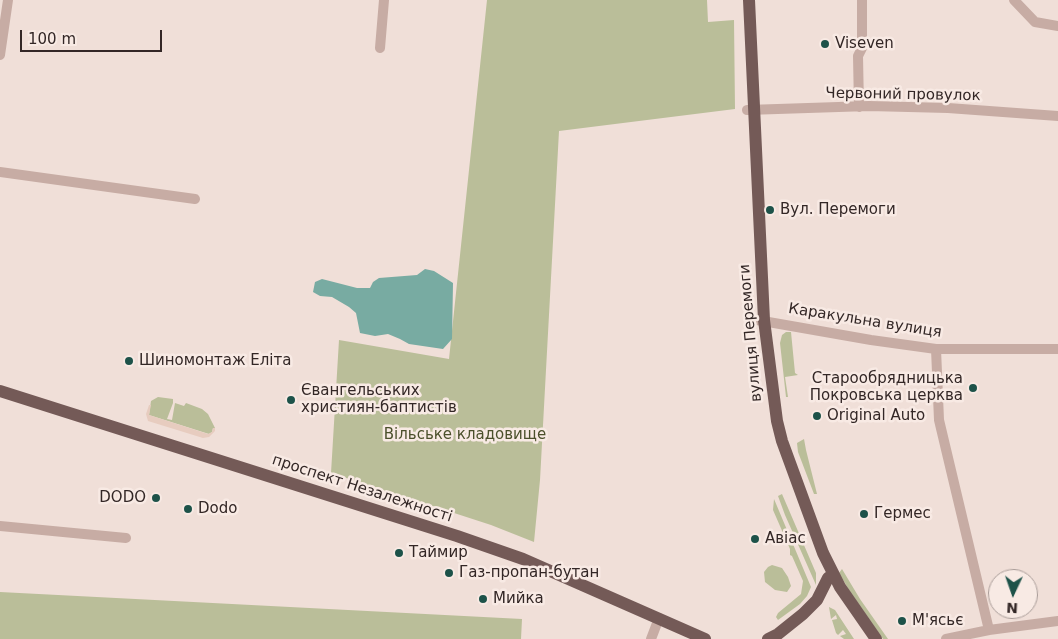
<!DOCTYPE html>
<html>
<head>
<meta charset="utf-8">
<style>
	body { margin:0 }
	#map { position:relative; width:1058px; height:639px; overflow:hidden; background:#f0dfd8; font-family:"DejaVu Sans",sans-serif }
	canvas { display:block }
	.north { position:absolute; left:988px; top:569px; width:50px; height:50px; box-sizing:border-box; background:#f8eae4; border:1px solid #a99c98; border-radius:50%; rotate:183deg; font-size:14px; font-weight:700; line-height:20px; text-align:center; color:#332726 }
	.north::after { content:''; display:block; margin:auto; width:18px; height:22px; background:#1d5249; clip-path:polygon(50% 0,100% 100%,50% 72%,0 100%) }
	.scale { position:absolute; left:20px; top:30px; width:142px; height:22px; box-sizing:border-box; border:2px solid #332726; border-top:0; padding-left:6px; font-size:15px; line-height:18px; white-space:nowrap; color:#332726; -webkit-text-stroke:4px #f8eae4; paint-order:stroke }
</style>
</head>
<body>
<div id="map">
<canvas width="1058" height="639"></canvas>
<div class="north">N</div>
<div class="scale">100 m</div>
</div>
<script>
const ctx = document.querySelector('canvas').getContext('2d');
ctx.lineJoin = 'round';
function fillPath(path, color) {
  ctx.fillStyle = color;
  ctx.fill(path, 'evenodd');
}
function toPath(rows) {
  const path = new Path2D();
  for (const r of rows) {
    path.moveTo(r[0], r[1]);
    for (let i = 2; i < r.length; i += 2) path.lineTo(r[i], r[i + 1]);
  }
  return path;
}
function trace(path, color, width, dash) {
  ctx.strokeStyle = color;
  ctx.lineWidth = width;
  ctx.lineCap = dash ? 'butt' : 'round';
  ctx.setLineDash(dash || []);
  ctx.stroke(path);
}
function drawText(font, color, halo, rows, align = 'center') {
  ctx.font = font + ' "DejaVu Sans",sans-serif';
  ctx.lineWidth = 5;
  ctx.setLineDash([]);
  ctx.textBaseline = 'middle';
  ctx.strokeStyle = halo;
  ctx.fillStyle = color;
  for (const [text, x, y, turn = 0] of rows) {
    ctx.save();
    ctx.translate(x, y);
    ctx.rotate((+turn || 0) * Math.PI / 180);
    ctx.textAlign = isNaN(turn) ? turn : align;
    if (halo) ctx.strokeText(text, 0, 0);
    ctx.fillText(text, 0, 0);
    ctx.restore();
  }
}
fillPath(toPath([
	[487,0,707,0,708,22,734,20,735,109,559,131,540,480,534,542,491,525,331,473,339,340,449,359],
	[786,332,791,332,795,373,798,375,785,377,788,397,786,397,780,343,782,335],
	[158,397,173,399,173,403,167,419,172,420,175,403,184,406,186,403,202,409,208,414,215,428,213,428,212,432,209,434,149,415,151,401],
	[804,439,806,450,817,494,814,494,798,452,797,443],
	[782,494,816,573,816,585,785,515,778,496],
	[774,499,811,587,807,596,800,604,778,620,776,617,778,613,801,594,803,581,792,556,790,555,790,549,773,510],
	[772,565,782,568,788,577,791,586,787,592,775,590,765,582,764,572,768,567],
	[842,569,860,599,888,639,883,639,849,590,839,573],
	[0,592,522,619,521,639,0,639],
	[829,607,835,610,854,639,844,639,840,636,846,634,843,630,838,635,836,633,832,620,837,619,836,615,831,619]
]), '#babe99');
fillPath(toPath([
	[149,405,151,405,149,415,208,434,212,432,213,428,215,428,215,431,209,437,203,438,148,421,146,414]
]), '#e7ccbf');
fillPath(toPath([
	[425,269,434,271,453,283,452,339,443,349,409,344,400,339,388,334,375,336,360,333,356,313,349,307,332,297,320,296,313,292,315,282,322,279,357,288,370,288,373,282,379,278,417,275]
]), '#78aba2');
trace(toPath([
	[1014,0,1035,22,1058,26],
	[380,48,384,0],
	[0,55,8,0],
	[859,107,858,56,862,48,862,0],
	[747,110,869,106,948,108,1058,116],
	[0,172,195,199],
	[757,320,871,340,936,349,1058,349],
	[936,349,939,420,989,630],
	[0,526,126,538],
	[651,639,659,618],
	[946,639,989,630,1058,621]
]), '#c7aca4', 10);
trace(toPath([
	[749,0,764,320,777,421,782,441,823,553,840,587,876,639],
	[0,391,457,536,523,559,705,639],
	[768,639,778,634,803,614,817,600,828,578,833,574]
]), '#745a57', 12);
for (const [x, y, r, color] of [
	[825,44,5,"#1d5249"],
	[770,210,5,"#1d5249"],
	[129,361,5,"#1d5249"],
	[973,388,5,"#1d5249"],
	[291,400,5,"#1d5249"],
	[817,416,5,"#1d5249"],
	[156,498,5,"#1d5249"],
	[188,509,5,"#1d5249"],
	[864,514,5,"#1d5249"],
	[755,539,5,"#1d5249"],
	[399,553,5,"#1d5249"],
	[449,573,5,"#1d5249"],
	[483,599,5,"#1d5249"],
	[902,621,5,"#1d5249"]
]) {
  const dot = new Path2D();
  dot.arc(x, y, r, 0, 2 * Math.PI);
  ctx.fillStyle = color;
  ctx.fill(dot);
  trace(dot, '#f8eae4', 2);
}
drawText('15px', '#332726', '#f8eae4', [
	["Viseven",835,44],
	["Вул. Перемоги",780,210],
	["Шиномонтаж Еліта",139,361],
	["Старообрядницька",963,379,"right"],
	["Покровська церква",963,396,"right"],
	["Євангельських",301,391],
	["християн-баптистів",301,408],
	["Original Auto",827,416],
	["DODO",146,498,"right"],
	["Dodo",198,509],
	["Гермес",874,514],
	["Авіас",765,539],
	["Таймир",409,553],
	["Газ-пропан-бутан",459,573],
	["Мийка",493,599],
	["М'ясьє",912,621]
], 'left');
drawText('15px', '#332726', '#f8eae4', [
	["Червоний провулок",903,95,1],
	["Каракульна вулиця",865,321,9],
	["вулиця Перемоги",751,333,-95],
	["проспект Незалежності",362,489,18]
]);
drawText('15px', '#4b502b', '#f8eae4', [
	["Вільське кладовище",465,435]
]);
</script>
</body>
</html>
